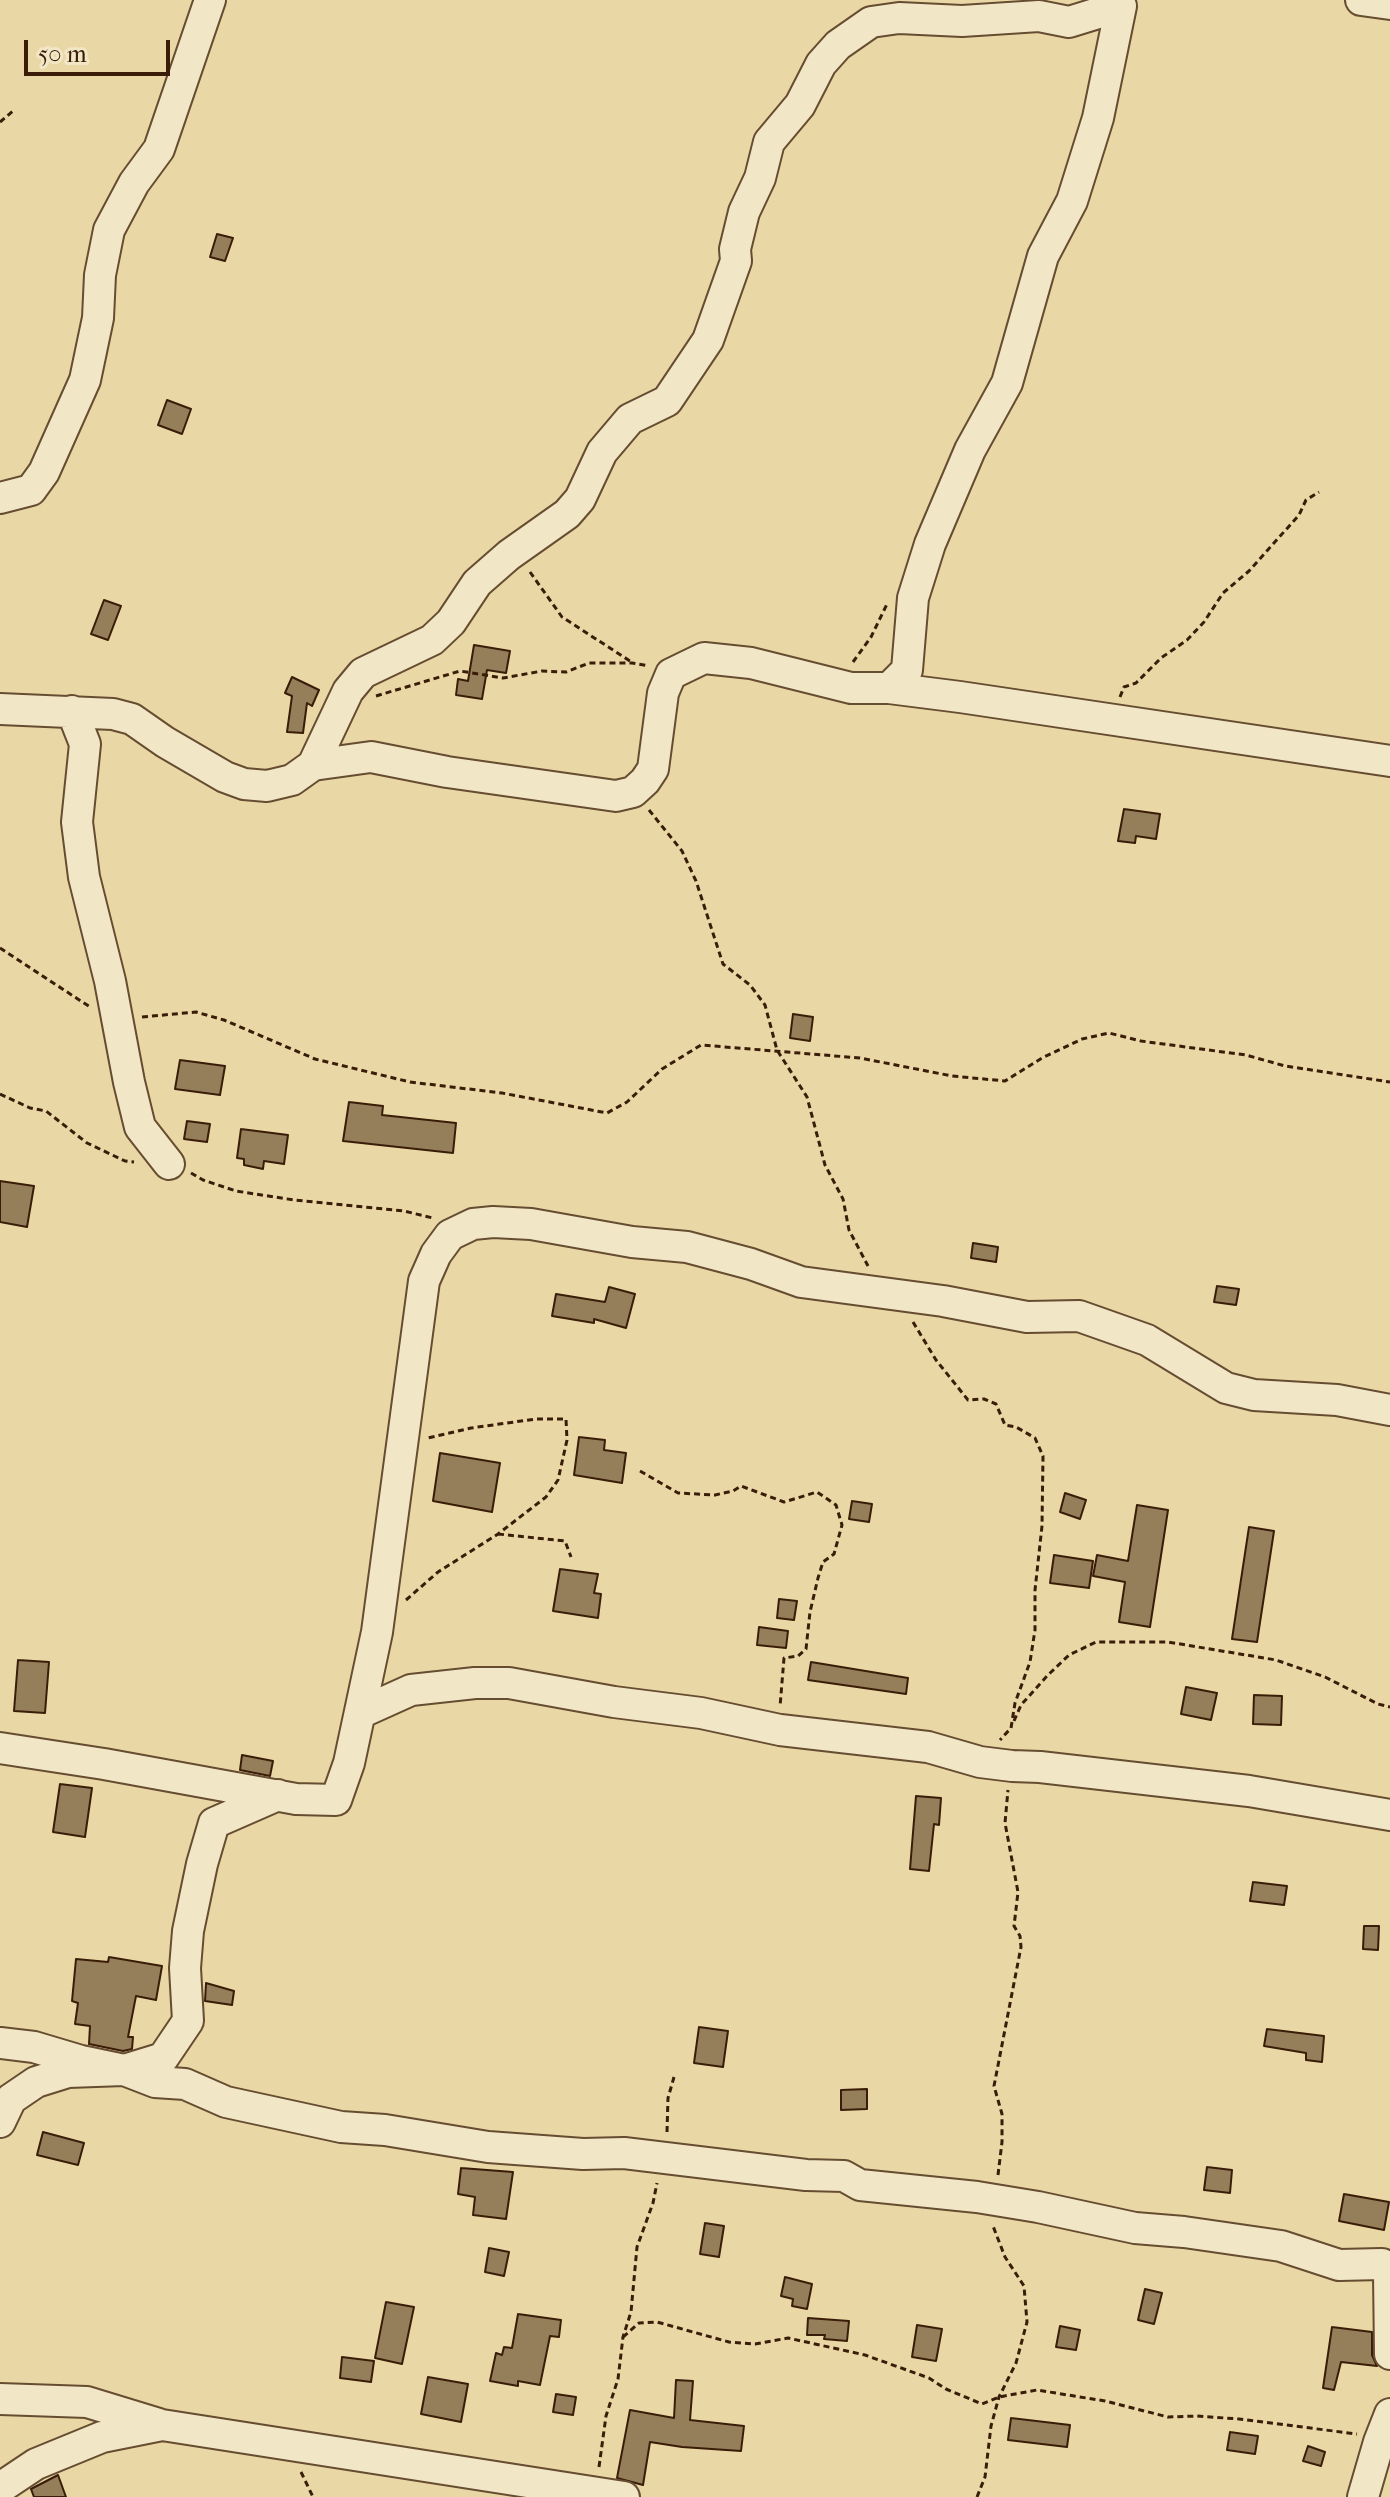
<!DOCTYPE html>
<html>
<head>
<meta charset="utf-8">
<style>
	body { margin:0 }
	#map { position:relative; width:1390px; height:2497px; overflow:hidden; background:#e9d8a6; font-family:"IM FELL French Canon",serif }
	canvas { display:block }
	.scale { position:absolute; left:24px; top:40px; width:146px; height:36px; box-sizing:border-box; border:4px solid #3a1d08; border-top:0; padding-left:10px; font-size:24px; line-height:28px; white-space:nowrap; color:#3a1d08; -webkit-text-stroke:6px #f1e6c5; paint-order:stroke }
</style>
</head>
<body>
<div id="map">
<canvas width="1390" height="2497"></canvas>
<div class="scale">50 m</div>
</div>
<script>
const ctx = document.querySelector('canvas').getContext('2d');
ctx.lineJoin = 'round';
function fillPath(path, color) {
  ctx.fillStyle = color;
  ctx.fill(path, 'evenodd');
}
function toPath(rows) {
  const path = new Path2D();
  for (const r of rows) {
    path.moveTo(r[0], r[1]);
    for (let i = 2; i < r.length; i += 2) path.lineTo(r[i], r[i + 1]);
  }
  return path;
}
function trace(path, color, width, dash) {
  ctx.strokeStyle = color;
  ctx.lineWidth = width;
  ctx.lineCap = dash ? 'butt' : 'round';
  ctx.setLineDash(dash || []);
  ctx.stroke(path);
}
const building = toPath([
	[217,234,233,238,225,261,210,257,217,234],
	[167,400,191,409,182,434,158,425,167,400],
	[104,600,121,606,108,640,91,634,104,600],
	[474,645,510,651,506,673,487,670,482,699,456,695,458,679,468,681,474,645],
	[292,677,319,690,312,706,307,703,303,733,287,732,292,696,285,693,292,677],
	[1124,809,1160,814,1156,839,1136,836,1135,843,1118,841,1124,809],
	[793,1014,813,1017,810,1041,790,1038,793,1014],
	[180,1060,225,1066,220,1095,175,1089,180,1060],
	[349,1102,383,1106,382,1115,456,1123,453,1153,343,1141,349,1102],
	[187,1121,210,1124,207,1142,184,1139,187,1121],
	[241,1129,288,1135,284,1164,264,1161,263,1169,244,1165,244,1159,237,1158,241,1129],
	[0,1181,34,1186,27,1227,0,1222,0,1181],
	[973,1243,998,1247,996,1262,971,1258,973,1243],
	[1217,1286,1239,1289,1236,1305,1214,1302,1217,1286],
	[609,1287,635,1294,626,1328,594,1319,594,1323,552,1316,556,1294,605,1302,609,1287],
	[579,1437,605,1440,604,1450,626,1453,622,1483,574,1475,579,1437],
	[440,1453,500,1463,492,1512,433,1501,440,1453],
	[1065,1493,1086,1500,1080,1519,1060,1512,1065,1493],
	[852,1501,872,1504,869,1522,849,1519,852,1501],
	[1137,1505,1168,1510,1150,1627,1119,1622,1125,1582,1093,1576,1097,1555,1128,1561,1137,1505],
	[1249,1527,1274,1531,1257,1642,1232,1639,1249,1527],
	[1054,1555,1093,1561,1089,1588,1050,1583,1054,1555],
	[560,1569,598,1574,594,1593,601,1594,598,1618,553,1611,560,1569],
	[779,1599,797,1601,794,1620,777,1618,779,1599],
	[759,1627,788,1631,786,1648,757,1645,759,1627],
	[18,1660,49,1662,45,1713,14,1711,18,1660],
	[811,1662,908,1678,906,1694,808,1680,811,1662],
	[1186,1687,1217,1693,1211,1720,1181,1714,1186,1687],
	[1254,1695,1282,1696,1281,1725,1253,1724,1254,1695],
	[242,1755,273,1761,270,1776,240,1770,242,1755],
	[60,1784,92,1788,85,1837,53,1832,60,1784],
	[916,1796,941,1798,939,1825,934,1824,929,1871,910,1869,916,1796],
	[1253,1882,1287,1886,1284,1905,1250,1901,1253,1882],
	[1364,1926,1379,1926,1378,1950,1363,1949,1364,1926],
	[109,1957,162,1966,156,2000,136,1996,128,2037,133,2037,132,2049,123,2051,89,2044,90,2026,75,2024,78,2003,72,2001,76,1959,108,1962,109,1957],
	[206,1983,234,1991,232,2005,205,2001,206,1983],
	[699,2027,728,2031,723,2067,694,2063,699,2027],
	[1267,2029,1324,2036,1322,2062,1306,2060,1306,2053,1264,2046,1267,2029],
	[867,2089,867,2109,841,2110,841,2090,867,2089],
	[43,2132,84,2143,78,2165,37,2155,43,2132],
	[1207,2167,1232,2170,1230,2193,1204,2190,1207,2167],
	[461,2168,513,2172,506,2219,473,2215,475,2197,458,2194,461,2168],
	[1344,2194,1389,2202,1384,2230,1339,2221,1344,2194],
	[705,2223,724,2226,719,2257,700,2254,705,2223],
	[489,2248,509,2252,504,2276,485,2272,489,2248],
	[785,2277,812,2284,807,2309,792,2306,793,2299,781,2296,785,2277],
	[1145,2289,1162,2293,1154,2324,1138,2320,1145,2289],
	[386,2302,414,2307,402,2364,375,2358,386,2302],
	[518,2314,561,2320,559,2337,550,2336,540,2385,518,2381,518,2386,490,2381,496,2353,502,2355,504,2347,512,2348,518,2314],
	[808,2318,849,2321,847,2341,824,2339,825,2335,807,2335,808,2318],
	[917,2325,942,2329,936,2361,912,2357,917,2325],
	[1060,2326,1080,2330,1076,2350,1056,2347,1060,2326],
	[1332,2327,1372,2332,1372,2355,1377,2366,1341,2362,1334,2390,1323,2388,1332,2327],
	[342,2357,374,2361,371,2382,340,2378,342,2357],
	[428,2377,468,2384,461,2422,421,2414,428,2377],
	[676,2380,693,2381,690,2420,744,2426,741,2451,682,2447,650,2442,643,2485,617,2478,630,2410,674,2418,676,2380],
	[556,2394,576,2397,573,2415,553,2412,556,2394],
	[1011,2418,1070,2425,1067,2447,1008,2440,1011,2418],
	[1230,2432,1258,2436,1255,2454,1227,2450,1230,2432],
	[1308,2446,1325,2452,1321,2466,1303,2461,1308,2446],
	[58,2475,66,2497,34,2497,31,2489,58,2475]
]);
fillPath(building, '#957e5a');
trace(building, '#3a1d08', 2);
const minor = toPath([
	[1361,0,1390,4],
	[0,498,31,490,44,472,85,380,98,318,100,275,109,230,134,183,159,149,210,0],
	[0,709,113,714,132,719,165,742,225,777,244,784,267,786,292,780,313,765,371,757,447,772,616,796,633,792,645,781,653,769,663,693,671,674,704,658,751,663,851,688,889,688,960,697,1390,761],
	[72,711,85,744,77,822,84,877,110,981,129,1082,140,1127,169,1164],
	[313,765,348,691,363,673,432,640,451,622,477,583,509,555,567,514,580,499,602,452,630,419,667,401,708,340,736,261,735,249,744,212,760,178,769,142,800,105,821,64,838,45,871,22,899,18,962,21,1039,16,1069,22,1121,6,1098,118,1072,201,1043,256,1007,383,970,450,930,544,913,598,907,670,889,688],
	[360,1713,411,1690,475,1683,509,1683,614,1702,701,1713,780,1730,928,1747,980,1762,1012,1766,1040,1767,1249,1791,1390,1815],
	[0,1748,104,1764,296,1799,336,1800,349,1763,377,1632,424,1281,436,1254,450,1235,473,1224,493,1222,531,1224,632,1242,687,1247,751,1264,801,1282,943,1301,1027,1317,1079,1316,1147,1340,1226,1388,1254,1395,1337,1400,1390,1410],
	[0,2043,34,2047,81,2061,124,2070,155,2082,185,2084,226,2102,341,2127,385,2130,488,2147,583,2154,624,2153,806,2175,844,2176,860,2185,977,2197,1038,2207,1135,2228,1184,2232,1281,2246,1339,2265,1382,2264,1389,2274,1390,2354],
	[0,2122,11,2099,36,2082,68,2072,124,2070,163,2058,188,2021,185,1968,188,1931,202,1864,214,1823,278,1795],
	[0,2399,87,2402,159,2424],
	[0,2488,36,2464,102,2437,162,2425,624,2497],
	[1363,2497,1379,2442,1390,2414]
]);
trace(minor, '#664c30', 34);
trace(toPath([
	[0,122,13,111],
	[530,572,562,617,630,661],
	[853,662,871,637,887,604],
	[376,696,460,671,503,678,542,671,566,672,589,663,632,663,649,666],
	[1120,697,1124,687,1136,683,1161,658,1187,640,1204,622,1223,593,1249,571,1299,515,1306,500,1319,492],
	[649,810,682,851,696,881,723,964,750,985,765,1005,777,1050,807,1097,825,1165,843,1199,849,1230,868,1266],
	[0,948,90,1007],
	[142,1017,196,1012,224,1020,315,1059,410,1082,502,1093,607,1113,627,1102,662,1069,701,1045,860,1058,952,1076,1005,1081,1042,1058,1082,1039,1109,1033,1141,1041,1246,1055,1285,1066,1390,1082],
	[0,1094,30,1108,46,1111,87,1143,125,1161,134,1162],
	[191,1173,203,1180,236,1191,294,1200,404,1211,433,1218],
	[913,1322,936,1360,968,1400,984,1399,996,1404,1005,1425,1016,1427,1035,1438,1043,1456,1042,1526,1035,1590,1035,1630,1030,1662,1015,1703,1011,1728,1000,1740],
	[640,1471,678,1493,715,1495,733,1491,741,1486,784,1502,817,1492,836,1505,842,1525,834,1554,823,1562,818,1578,810,1612,806,1649,798,1656,784,1658,780,1707],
	[498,1534,565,1541,571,1557],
	[406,1600,438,1572,498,1534,546,1497,558,1480,567,1440,566,1419,536,1419,471,1428,428,1438],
	[1014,1721,1021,1705,1048,1675,1069,1655,1096,1642,1168,1642,1276,1660,1325,1677,1378,1704,1390,1707],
	[667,2132,668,2098,674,2077],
	[998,2175,1002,2142,1002,2114,994,2086,1021,1947,1020,1936,1014,1926,1018,1892,1005,1823,1008,1790],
	[623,2337,639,2323,657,2322,729,2342,755,2344,788,2338,865,2355,929,2378,946,2389,982,2404,999,2397,1037,2390,1105,2401,1168,2417,1197,2416,1239,2419,1357,2434],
	[599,2467,606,2416,618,2379,623,2337,631,2312,637,2247,653,2203,657,2183],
	[301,2472,313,2497],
	[977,2497,985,2477,991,2426,999,2397,1016,2363,1027,2322,1024,2286,1005,2257,993,2226]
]), '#3a1d08', 3, [6, 4]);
trace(minor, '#f1e6c5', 30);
</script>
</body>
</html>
